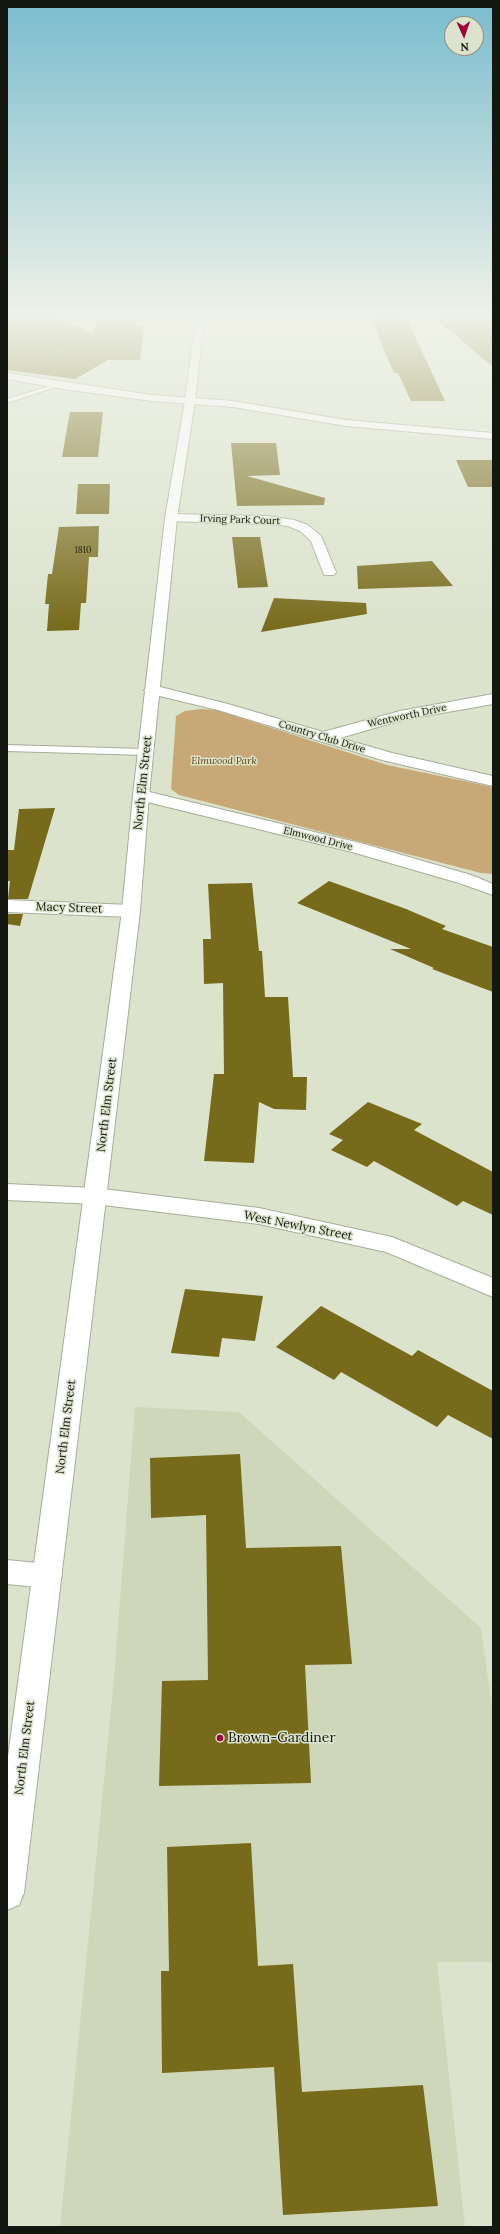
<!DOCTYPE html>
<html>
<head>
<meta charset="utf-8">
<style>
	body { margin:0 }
	#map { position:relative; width:500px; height:2234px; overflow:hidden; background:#dce3cd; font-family:Lora,serif }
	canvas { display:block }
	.frame { position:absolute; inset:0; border:8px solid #14170f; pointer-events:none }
	.north { position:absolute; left:444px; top:16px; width:40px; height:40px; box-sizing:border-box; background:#dce3cd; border:1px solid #8c9181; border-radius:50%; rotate:177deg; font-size:11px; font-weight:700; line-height:16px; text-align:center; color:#14170f }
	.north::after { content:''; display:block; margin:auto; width:14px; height:18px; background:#a0023d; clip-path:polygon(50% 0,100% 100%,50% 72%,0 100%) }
</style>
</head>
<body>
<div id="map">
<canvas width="500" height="2234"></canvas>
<div class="frame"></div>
<div class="north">N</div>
</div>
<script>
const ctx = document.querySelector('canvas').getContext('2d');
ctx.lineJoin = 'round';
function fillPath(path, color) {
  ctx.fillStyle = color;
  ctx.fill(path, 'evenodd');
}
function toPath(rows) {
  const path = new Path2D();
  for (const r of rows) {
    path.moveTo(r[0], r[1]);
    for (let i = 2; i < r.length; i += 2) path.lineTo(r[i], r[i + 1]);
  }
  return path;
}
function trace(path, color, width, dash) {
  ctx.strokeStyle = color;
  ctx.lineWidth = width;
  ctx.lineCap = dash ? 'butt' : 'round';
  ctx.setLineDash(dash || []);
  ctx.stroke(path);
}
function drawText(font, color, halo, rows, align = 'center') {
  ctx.font = font + ' Lora,serif';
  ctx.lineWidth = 3;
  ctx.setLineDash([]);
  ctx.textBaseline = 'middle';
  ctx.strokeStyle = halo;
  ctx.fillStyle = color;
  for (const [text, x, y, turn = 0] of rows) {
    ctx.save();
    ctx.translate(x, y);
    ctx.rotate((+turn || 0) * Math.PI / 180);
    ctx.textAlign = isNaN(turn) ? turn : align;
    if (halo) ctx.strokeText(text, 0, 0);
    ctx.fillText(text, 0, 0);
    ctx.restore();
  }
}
fillPath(toPath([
	[135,1407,239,1412,481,1628,493,1715,493,1962,437,1962,465,2227,60,2227,114,1678]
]), '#ced7ba');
fillPath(toPath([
	[201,709,216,710,387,765,493,787,493,874,481,873,179,795,171,789,176,716,185,711]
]), '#c8a876');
fillPath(toPath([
	[7,317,56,317,93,333,97,318,137,318,136,327,144,327,140,360,108,360,75,379,7,370],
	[370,317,406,317,445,401,411,401,398,373,394,373],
	[434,317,493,317,493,367],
	[70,412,103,412,98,457,62,457],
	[231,443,276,443,280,475,247,476,325,498,324,505,237,506],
	[456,460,493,460,493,487,468,487],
	[78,484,110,484,109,514,76,514],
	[99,526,98,557,89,557,86,603,81,603,79,630,47,631,49,604,45,604,48,574,52,574,59,527],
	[232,537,260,537,268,587,238,588],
	[432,561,453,586,358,589,357,566],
	[274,598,366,603,367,614,261,632],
	[55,808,28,899,8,899,10,881,7,881,7,850,14,850,19,809],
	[329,881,406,909,446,926,442,929,493,947,493,992,432,969,434,968,390,949,411,949,297,903],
	[252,883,259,951,262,951,265,997,288,997,293,1077,307,1077,306,1110,274,1109,259,1102,254,1163,204,1161,214,1074,224,1074,223,983,204,984,203,939,211,939,208,884],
	[7,914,23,914,20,926,7,924],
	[368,1102,422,1124,414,1130,493,1172,493,1215,463,1201,457,1206,374,1161,367,1167,331,1150,343,1140,329,1134],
	[185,1289,263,1296,255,1341,222,1338,219,1357,171,1353],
	[321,1306,412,1356,418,1350,493,1391,493,1439,448,1415,437,1427,341,1372,334,1380,276,1347],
	[240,1454,246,1548,341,1546,352,1664,305,1665,311,1783,159,1786,162,1681,208,1680,206,1515,151,1518,150,1458],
	[251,1843,258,1966,293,1964,302,2092,423,2085,438,2206,283,2215,274,2067,162,2073,161,1971,169,1971,167,1847]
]), '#776a1b');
const lane = toPath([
	[57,384,62,385,7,403,7,399,57,384],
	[7,745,145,749,150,752,145,755,7,751,7,745]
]);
const street = toPath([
	[7,373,152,395,233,401,346,420,493,433,493,439,346,426,233,407,152,401,63,389,7,379,7,373],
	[171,514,267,516,294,520,308,525,321,536,336,572,334,575,324,575,311,541,300,531,288,526,267,524,167,521,165,518,171,514],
	[152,685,228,704,323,732,400,711,493,694,493,704,402,720,340,738,392,753,493,776,493,786,382,760,218,710,147,693,144,690,147,687,152,685],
	[141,790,364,844,471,875,493,884,493,895,459,883,352,852,135,799,133,795,135,791,141,790],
	[7,900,131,905,138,907,140,911,138,915,131,917,7,912,7,900],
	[7,1184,95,1188,259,1208,392,1237,493,1278,493,1297,386,1252,259,1224,95,1204,7,1200,7,1184],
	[7,1560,47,1564,57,1567,62,1576,57,1585,47,1588,7,1584,7,1560]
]);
const secondary = toPath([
	[196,317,204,317,195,401,177,518,149,795,140,911,24,1893,19,1905,7,1910,7,1764,122,911,133,795,165,518,185,401,196,317]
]);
trace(lane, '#a6ad98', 2);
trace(street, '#a6ad98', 2);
trace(secondary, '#a6ad98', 2);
trace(toPath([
	[21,317,25,319],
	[7,331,66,329,84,333,91,340,82,346,64,349,7,348],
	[33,352,74,360,92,366],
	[42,358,61,350]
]), '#8a907f', 1, [1, 1]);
fillPath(lane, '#fff');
fillPath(street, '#fff');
fillPath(secondary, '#fff');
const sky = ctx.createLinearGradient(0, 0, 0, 630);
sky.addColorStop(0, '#79bcce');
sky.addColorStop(0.5, '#eff2e8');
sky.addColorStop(1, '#eff2e800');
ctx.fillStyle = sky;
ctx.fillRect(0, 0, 500, 630);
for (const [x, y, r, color] of [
	[220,1738,4,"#a0023d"]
]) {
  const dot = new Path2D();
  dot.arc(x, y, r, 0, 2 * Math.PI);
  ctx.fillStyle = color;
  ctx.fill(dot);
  trace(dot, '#dce3cd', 1.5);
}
drawText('9px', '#2d2c12', null, [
	["1810",83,550]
]);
drawText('10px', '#14170f', '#dce3cd', [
	["Irving Park Court",240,520,2],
	["Wentworth Drive",407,716,-12],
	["Country Club Drive",322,737,17],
	["Elmwood Drive",318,839,14]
]);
drawText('italic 10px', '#5c3f09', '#dce3cd', [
	["Elmwood Park",224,761]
]);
drawText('12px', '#14170f', '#dce3cd', [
	["North Elm Street",143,783,-84],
	["Macy Street",69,908,2],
	["North Elm Street",107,1105,-83],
	["West Newlyn Street",298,1226,11],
	["North Elm Street",66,1427,-83],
	["North Elm Street",25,1748,-83]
]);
drawText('14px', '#14170f', '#dce3cd', [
	["Brown-Gardiner",228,1738]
], 'left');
</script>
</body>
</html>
